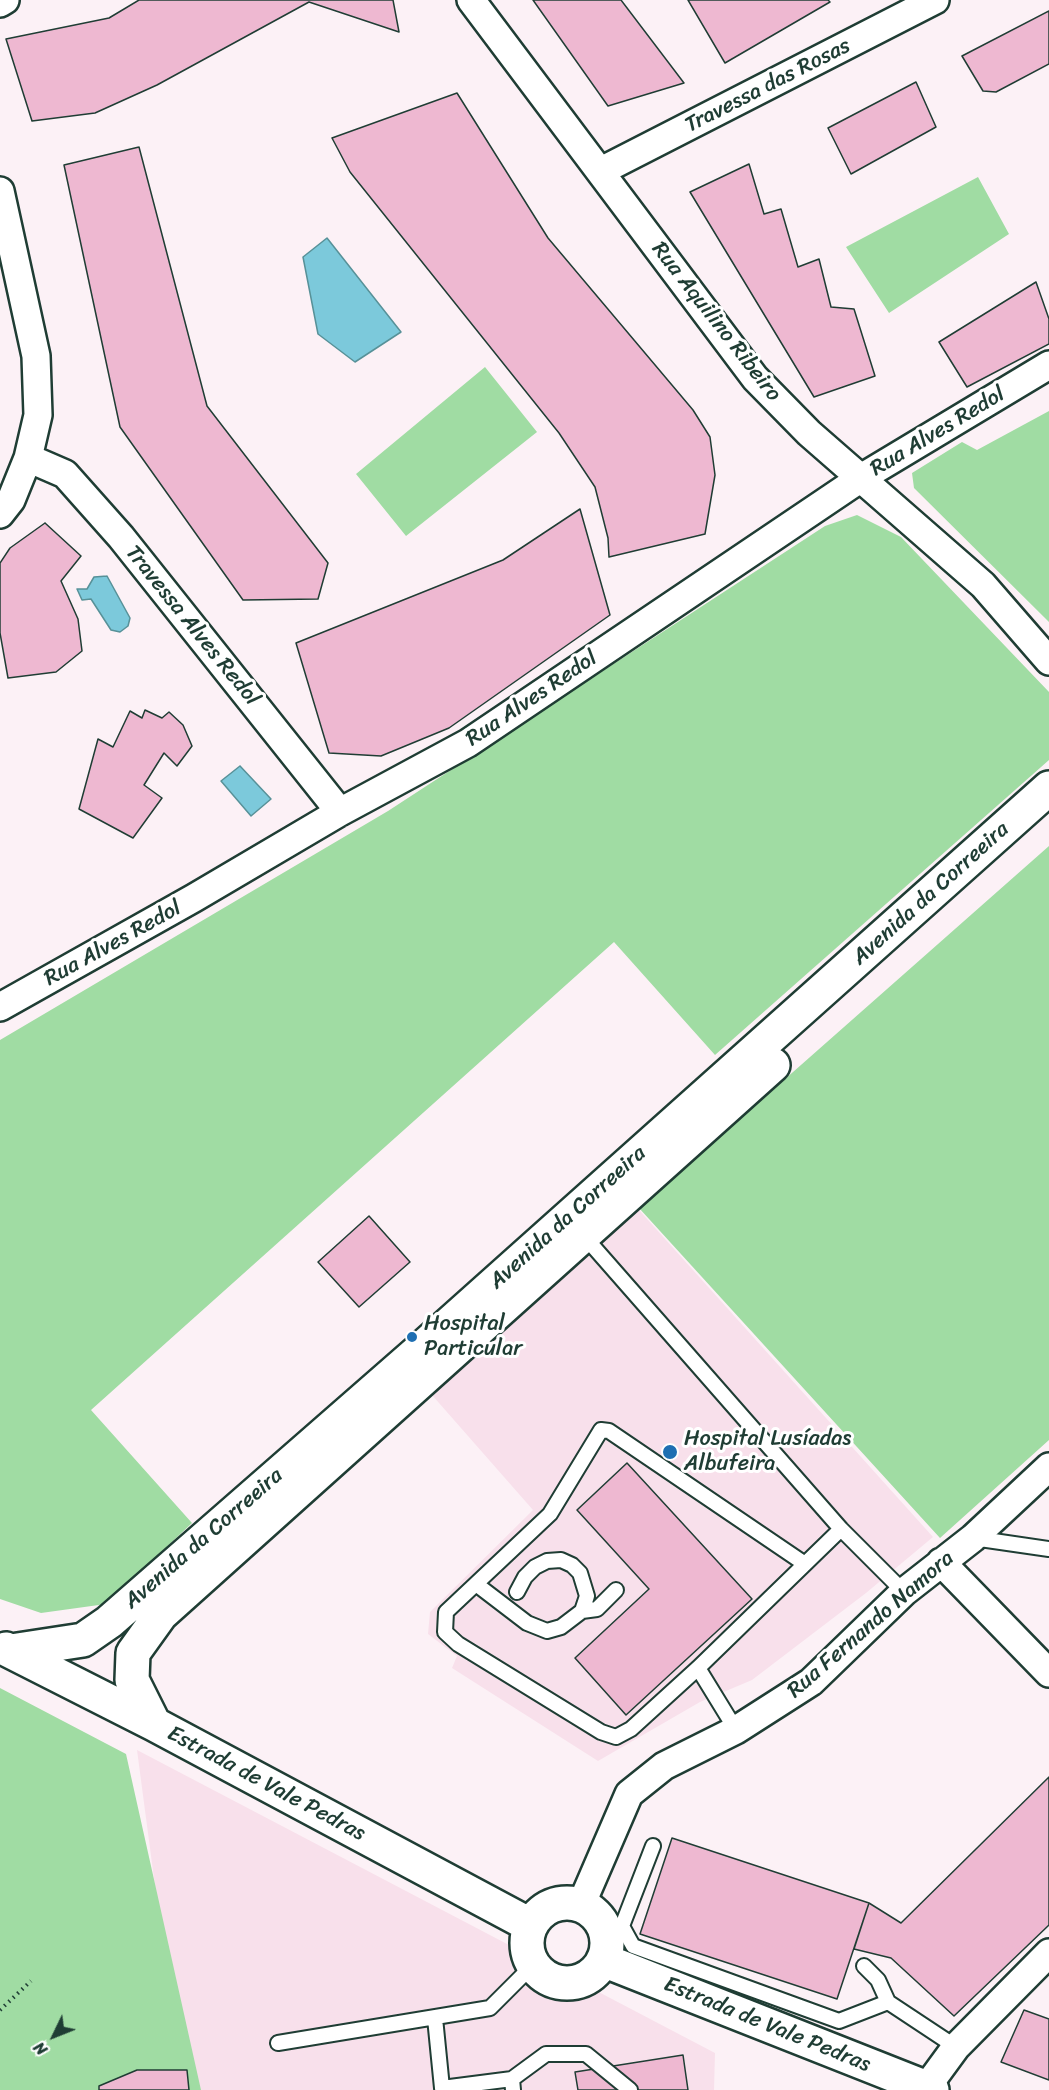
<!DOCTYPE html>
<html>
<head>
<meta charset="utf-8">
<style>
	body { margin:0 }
	#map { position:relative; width:1049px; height:2090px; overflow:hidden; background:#fcf1f6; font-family:Sriracha,sans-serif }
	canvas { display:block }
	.north { position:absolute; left:24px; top:2006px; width:60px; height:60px; -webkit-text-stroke:4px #fff; paint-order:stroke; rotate:227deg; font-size:16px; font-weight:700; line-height:24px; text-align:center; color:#1f3d34 }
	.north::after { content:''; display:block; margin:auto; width:21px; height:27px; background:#1f3d34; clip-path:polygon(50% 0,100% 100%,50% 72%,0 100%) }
</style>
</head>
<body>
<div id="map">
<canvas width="1049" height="2090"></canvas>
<div class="north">N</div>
</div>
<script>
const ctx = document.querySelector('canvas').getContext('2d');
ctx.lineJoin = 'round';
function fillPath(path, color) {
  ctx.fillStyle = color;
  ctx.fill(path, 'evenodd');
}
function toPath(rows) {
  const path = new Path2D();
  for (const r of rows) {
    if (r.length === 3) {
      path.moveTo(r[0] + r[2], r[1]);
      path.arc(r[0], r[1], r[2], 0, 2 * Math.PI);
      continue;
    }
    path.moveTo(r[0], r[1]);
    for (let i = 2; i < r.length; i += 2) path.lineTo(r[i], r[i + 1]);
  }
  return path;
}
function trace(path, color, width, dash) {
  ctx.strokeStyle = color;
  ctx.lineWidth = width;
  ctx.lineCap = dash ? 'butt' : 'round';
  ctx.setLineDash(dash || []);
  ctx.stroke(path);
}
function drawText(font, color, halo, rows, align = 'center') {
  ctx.font = font + ' Sriracha,sans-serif';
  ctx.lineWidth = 6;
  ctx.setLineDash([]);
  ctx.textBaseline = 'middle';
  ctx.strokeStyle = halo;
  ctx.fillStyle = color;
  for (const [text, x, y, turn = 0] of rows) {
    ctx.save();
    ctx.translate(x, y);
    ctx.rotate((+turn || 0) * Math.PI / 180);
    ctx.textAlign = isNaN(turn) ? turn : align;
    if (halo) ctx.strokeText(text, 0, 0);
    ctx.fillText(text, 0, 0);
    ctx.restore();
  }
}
fillPath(toPath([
	[639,1210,933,1537,866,1593,752,1680,700,1702,598,1761,452,1668,457,1656,428,1634,430,1612,533,1510,432,1395],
	[137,1750,715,2053,714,2090,182,2090]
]), '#f8e0eb');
fillPath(toPath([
	[978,177,1009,234,889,313,846,247],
	[485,367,537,432,406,536,356,474],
	[1049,411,1049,622,914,488,912,473,962,442,977,450],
	[857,515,901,537,1049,692,1049,760,715,1055,614,942,91,1410,192,1523,106,1604,41,1613,0,1599,0,1040,388,811,825,526],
	[1049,846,1049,1440,940,1538,639,1208],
	[0,1688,126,1754,201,2090,0,2090]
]), '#a0dca3');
const water = toPath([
	[327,238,401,332,355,362,318,334,303,257,327,238],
	[107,576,130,618,128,626,120,632,111,630,91,599,82,600,77,589,87,589,94,577,107,576],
	[240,766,271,799,251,816,221,781,240,766]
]);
fillPath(water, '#7cc9db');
trace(water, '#579198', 1.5);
const building = toPath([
	[139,0,393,0,399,32,309,2,157,85,95,113,32,121,6,39,109,18,139,0],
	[533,0,621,0,684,83,608,106,533,0],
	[688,0,828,0,830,2,725,63,688,0],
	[1049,11,1049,64,996,92,983,91,962,56,1049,11],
	[916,82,936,127,851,174,828,128,916,82],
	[457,93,548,238,693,410,710,437,715,475,705,534,609,557,608,538,595,487,559,433,350,172,332,138,457,93],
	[139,147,207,406,328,563,318,599,243,600,120,427,64,165,139,147],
	[749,164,764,214,781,209,798,267,819,259,831,307,854,309,875,376,814,397,690,192,749,164],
	[1036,282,1049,319,1049,344,967,387,939,342,1036,282],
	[580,509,610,615,449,728,381,756,329,753,296,643,503,560,580,509],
	[45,523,81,556,61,581,78,619,82,651,56,672,8,678,0,633,0,563,10,548,45,523],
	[145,710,162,718,169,712,183,725,192,746,177,766,164,753,144,785,162,798,133,838,79,809,98,739,113,747,130,711,142,718,145,710],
	[369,1216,410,1262,359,1307,318,1262,369,1216],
	[627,1463,752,1599,626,1715,575,1658,649,1589,577,1510,627,1463],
	[1049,1777,1049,1925,954,2016,891,1958,854,1949,869,1903,901,1923,1049,1777],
	[672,1838,869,1903,837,1999,640,1934,672,1838],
	[1024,2010,1049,2019,1049,2080,1001,2062,1024,2010],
	[683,2055,688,2090,578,2090,575,2072,683,2055],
	[137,2070,187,2070,189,2090,99,2090,99,2086,137,2070]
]);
fillPath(building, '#eeb8d1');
trace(building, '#1f3d34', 1.5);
const service = toPath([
	[584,1236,841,1529,904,1592],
	[973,1538,1049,1549],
	[805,1564,609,1431,601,1430,550,1514,446,1612,445,1632,458,1644,601,1732,616,1737,631,1729,698,1668,841,1529],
	[476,1584,527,1623,547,1631,561,1627,582,1611,597,1609,616,1590],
	[517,1592,525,1577,535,1567,547,1561,561,1560,572,1565,580,1573,587,1596,582,1611],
	[698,1668,736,1730],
	[653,1846,622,1926,633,1946,839,2021,888,2002,956,2047],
	[864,1966,878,1980,888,2002],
	[435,2018,442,2088,512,2079,513,2090],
	[278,2043,490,2008,533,1965],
	[512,2079,546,2054,586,2054,630,2090]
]);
const minor = toPath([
	[471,0,755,378,809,433,983,585,1049,661],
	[0,3,5,0],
	[601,171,935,0],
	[0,191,36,356,38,415,28,458,11,500,0,514],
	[28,458,65,474,121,537,340,812],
	[0,1007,194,898,340,812,468,743,861,478,1049,365],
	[941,1562,1049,1673],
	[581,1905,629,1794,664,1766,736,1730,811,1682,904,1592,973,1538,1049,1467],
	[926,2088,956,2047,1049,1953]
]);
const secondary = toPath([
	[6,1649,154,1724,530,1925],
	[11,1651,83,1640,109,1622,419,1351,1049,788],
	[154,1724,132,1680,133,1653,161,1614,773,1065],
	[567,1943,40],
	[603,1960,932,2090]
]);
trace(service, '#1f3d34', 18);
trace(minor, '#1f3d34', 32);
trace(secondary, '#1f3d34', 38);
trace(toPath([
	[0,2010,31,1981]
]), '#1f3d34', 4, [1.5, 4.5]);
trace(service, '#fff', 14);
trace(minor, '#fff', 27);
trace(secondary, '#fff', 33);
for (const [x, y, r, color] of [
	[412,1337,6,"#1f6fb2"],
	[670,1452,8,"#1f6fb2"]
]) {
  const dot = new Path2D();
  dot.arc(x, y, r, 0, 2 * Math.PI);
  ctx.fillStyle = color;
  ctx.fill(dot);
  trace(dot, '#fff', 2);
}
drawText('22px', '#1f3d34', '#fff', [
	["Travessa das Rosas",768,86,-27],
	["Rua Aquilino Ribeiro",716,322,52],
	["Rua Alves Redol",938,432,-31],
	["Travessa Alves Redol",192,626,51],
	["Rua Alves Redol",532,699,-34],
	["Avenida da Correeira",931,894,-42],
	["Rua Alves Redol",113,944,-29],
	["Avenida da Correeira",568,1218,-42],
	["Avenida da Correeira",204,1539,-41],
	["Rua Fernando Namora",871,1625,-41],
	["Estrada de Vale Pedras",266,1784,28],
	["Estrada de Vale Pedras",767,2025,22]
]);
drawText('22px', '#1f3d34', '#fff', [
	["Hospital",424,1324],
	["Particular",424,1349],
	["Hospital Lusíadas",684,1439],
	["Albufeira",684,1464]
], 'left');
</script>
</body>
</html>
